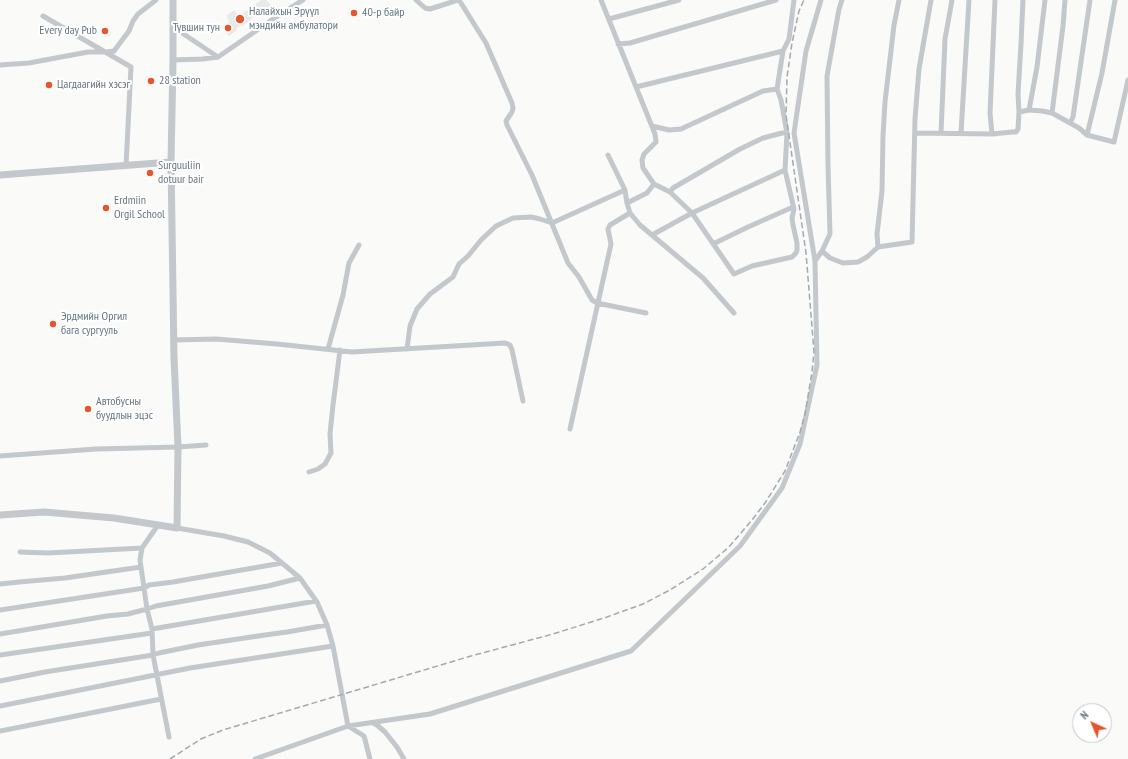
<!DOCTYPE html>
<html>
<head>
<meta charset="utf-8">
<style>
	body { margin:0 }
	#map { position:relative; width:1128px; height:759px; overflow:hidden; background:#fafaf8; font-family:"PT Sans Narrow",sans-serif }
	canvas { display:block }
	.north { position:absolute; left:1072px; top:703px; width:40px; height:40px; box-sizing:border-box; background:#fff; border:1px solid #c1c8cd; border-radius:50%; rotate:316deg; font-size:11px; font-weight:700; line-height:16px; text-align:center; color:#657683 }
	.north::after { content:''; display:block; margin:auto; width:14px; height:18px; background:#e4572e; clip-path:polygon(50% 0,100% 100%,50% 72%,0 100%) }
</style>
</head>
<body>
<div id="map">
<canvas width="1128" height="759"></canvas>
<div class="north">N</div>
</div>
<script>
const ctx = document.querySelector('canvas').getContext('2d');
ctx.lineJoin = 'round';
function fillPath(path, color) {
  ctx.fillStyle = color;
  ctx.fill(path, 'evenodd');
}
function toPath(rows) {
  const path = new Path2D();
  for (const r of rows) {
    path.moveTo(r[0], r[1]);
    for (let i = 2; i < r.length; i += 2) path.lineTo(r[i], r[i + 1]);
  }
  return path;
}
function trace(path, color, width, dash) {
  ctx.strokeStyle = color;
  ctx.lineWidth = width;
  ctx.lineCap = dash ? 'butt' : 'round';
  ctx.setLineDash(dash || []);
  ctx.stroke(path);
}
function drawText(font, color, halo, rows, align = 'center') {
  ctx.font = font + ' "PT Sans Narrow",sans-serif';
  ctx.lineWidth = 4;
  ctx.setLineDash([]);
  ctx.textBaseline = 'middle';
  ctx.strokeStyle = halo;
  ctx.fillStyle = color;
  for (const [text, x, y, turn = 0] of rows) {
    ctx.save();
    ctx.translate(x, y);
    ctx.rotate((+turn || 0) * Math.PI / 180);
    ctx.textAlign = isNaN(turn) ? turn : align;
    if (halo) ctx.strokeText(text, 0, 0);
    ctx.fillText(text, 0, 0);
    ctx.restore();
  }
}
fillPath(toPath([
	[261,0,266,0,271,5,242,26,241,25,236,29,237,30,229,36,222,27,230,21,226,16,234,10,239,16]
]), '#e8e9e9');
trace(toPath([
	[416,0,425,8,430,9,458,0],
	[459,0,486,43,512,103,513,108,512,112,506,121,507,125,532,175,568,263,579,277,592,300,597,303,646,313],
	[601,0,655,134,656,142,644,154,642,160,643,168,654,184,670,192,692,213,734,274,752,266,792,257,796,253,797,250,797,243,793,225,792,218,794,209,785,170,787,133,781,100,777,89,783,51,789,39,794,0],
	[43,16,131,67,126,166],
	[609,19,679,0],
	[173,27,218,57],
	[618,44,630,43,776,0],
	[173,60,203,59,218,57,279,15,303,0],
	[0,65,29,63,88,52,106,52,114,51,129,31,133,21,138,14,156,0],
	[636,87,783,51],
	[1029,110,1037,67,1045,0],
	[1019,112,1018,94,1021,44,1023,0],
	[1052,113,1063,26,1065,0],
	[1070,123,1073,117,1090,0],
	[652,126,669,130,681,129,763,91,777,89],
	[915,133,992,134,1012,132,1016,132,1018,129,1019,112,1029,110,1042,111,1052,113,1079,128,1087,135,1114,142,1128,80],
	[941,133,945,39,952,0],
	[961,133,969,0],
	[992,134,990,113,995,0],
	[1087,135,1102,73,1115,0],
	[608,155,625,190,627,203,630,213,640,225,703,278,734,313],
	[670,192,673,188,740,149,763,138,782,133,787,133],
	[627,203,647,193,654,184],
	[652,235,692,213,785,170],
	[713,244,748,227,793,207],
	[878,247,877,234,882,191,883,136,885,102,894,25,899,0],
	[822,251,830,258,843,263,858,262,867,257,878,247,912,242,915,119,919,69,931,0],
	[815,261,822,251,830,234,828,165,827,76,839,9,842,0],
	[174,340,216,339,277,344,352,352,505,343,510,345,512,350,523,401],
	[328,349,343,295,349,263,359,245],
	[407,349,410,326,417,309,430,294,453,277,459,264,468,256,481,240,496,226,513,218,531,217,540,219,552,223,625,190],
	[570,429,611,244,608,229,610,225,630,213],
	[0,456,96,449,178,447,206,445],
	[309,472,318,469,325,464,331,453,330,434,333,405,340,350],
	[158,525,142,548,140,560,147,609,152,629,153,655,169,737],
	[177,528,224,536,248,542,270,553,300,578,317,602,327,625,333,646,348,726,364,736,370,759],
	[20,552,48,553,142,548],
	[0,584,19,582,65,578,141,567],
	[0,610,144,588,149,585,173,582,282,563],
	[152,629,316,601],
	[0,634,107,616,128,614,147,609,156,606,268,586,300,578],
	[0,655,152,633],
	[0,681,45,672,153,655,159,653,198,645,265,635,287,632,327,625],
	[0,706,190,668,333,646],
	[373,723,377,725,385,732,397,747,404,759],
	[0,731,161,699],
	[255,759,348,726,430,714,631,651,740,546,782,488,800,444,817,365,815,261,794,133,806,51,821,0]
]), '#c3c8cc', 5);
trace(toPath([
	[0,175,171,162],
	[0,515,44,512,114,518,177,528,178,447,174,358,171,162,173,60,173,0]
]), '#c3c8cc', 7);
trace(toPath([
	[170,759,201,739,223,730,471,656,553,634,607,617,643,604,670,590,703,569,729,547,752,520,765,503,785,471,800,432,805,414,812,372,814,352,806,253,786,115,787,77,792,43,799,11,804,0]
]), '#a2aab0', 1.5, [6, 3]);
for (const [x, y, r, color] of [
	[354,13,4,"#e4572e"],
	[240,19,5,"#e4572e"],
	[228,28,4,"#e4572e"],
	[105,31,4,"#e4572e"],
	[151,81,4,"#e4572e"],
	[49,85,4,"#e4572e"],
	[150,173,4,"#e4572e"],
	[106,208,4,"#e4572e"],
	[53,324,4,"#e4572e"],
	[88,409,4,"#e4572e"]
]) {
  const dot = new Path2D();
  dot.arc(x, y, r, 0, 2 * Math.PI);
  ctx.fillStyle = color;
  ctx.fill(dot);
  trace(dot, '#fff', 1.5);
}
drawText('12px', '#657683', '#fff', [
	["Налайхын Эрүүл",249,12],
	["мэндийн амбулатори",249,26],
	["40-р байр",362,13],
	["Түвшин тун",220,28,"right"],
	["Every day Pub",97,31,"right"],
	["28 station",159,81],
	["Цагдаагийн хэсэг",57,85],
	["Surguuliin",158,166],
	["dotuur bair",158,180],
	["Erdmiin",114,201],
	["Orgil School",114,215],
	["Эрдмийн Оргил",61,317],
	["бага сургууль",61,331],
	["Автобусны",96,402],
	["буудлын эцэс",96,416]
], 'left');
</script>
</body>
</html>
